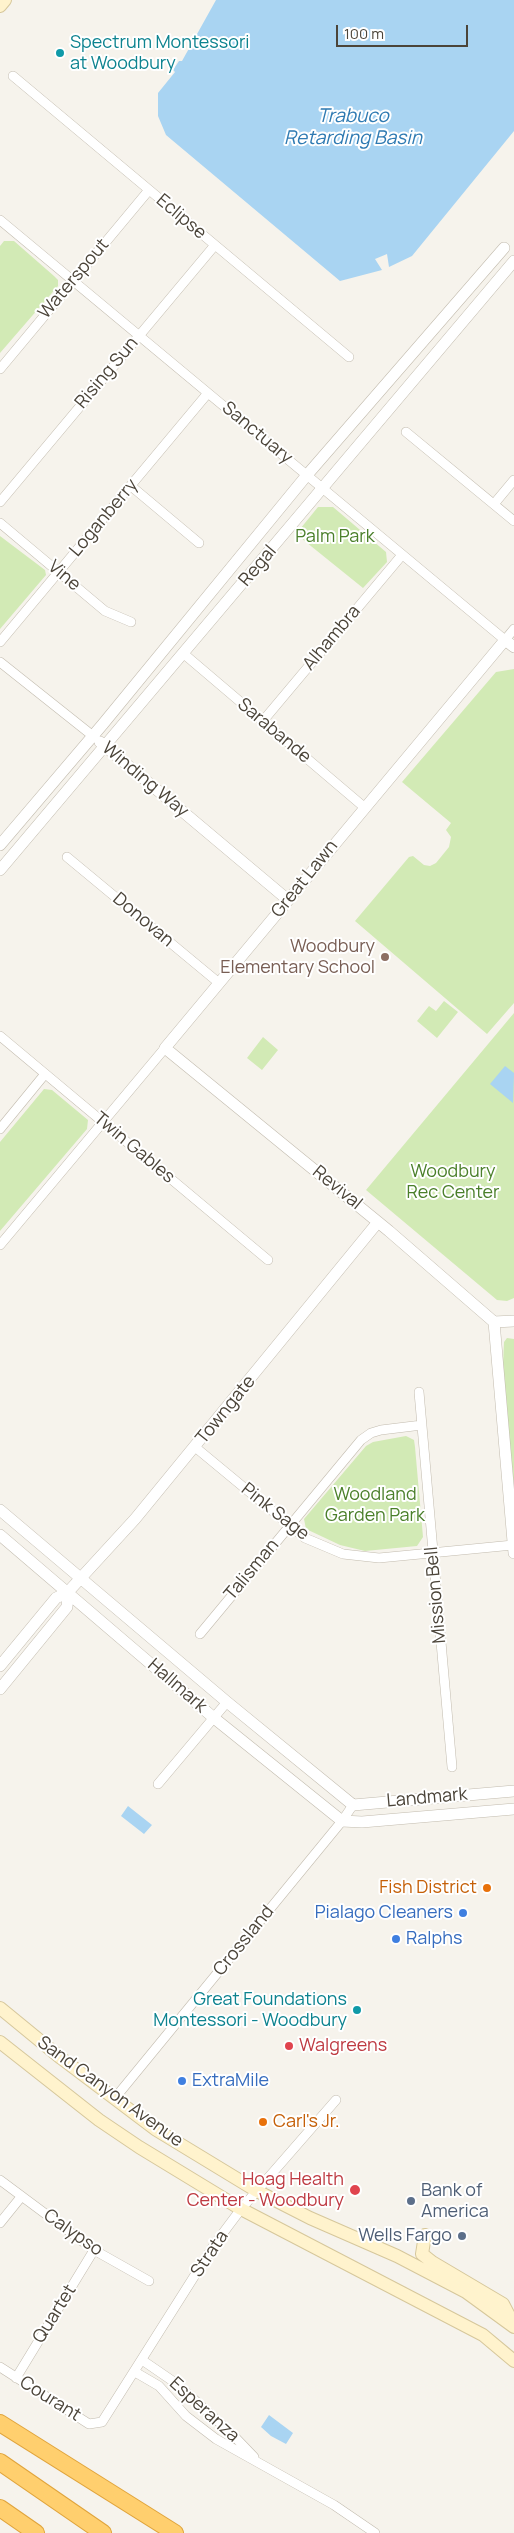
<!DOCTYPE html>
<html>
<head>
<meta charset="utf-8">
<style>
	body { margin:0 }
	#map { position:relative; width:514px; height:2533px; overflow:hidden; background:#f6f3ec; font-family:Manrope,sans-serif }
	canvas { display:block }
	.scale { position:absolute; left:336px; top:25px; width:132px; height:22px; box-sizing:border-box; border:2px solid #4b4439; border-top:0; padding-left:6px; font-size:15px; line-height:18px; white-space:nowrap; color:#4b4439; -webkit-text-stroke:4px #fff; paint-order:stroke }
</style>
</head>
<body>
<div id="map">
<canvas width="514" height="2533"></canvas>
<div class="scale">100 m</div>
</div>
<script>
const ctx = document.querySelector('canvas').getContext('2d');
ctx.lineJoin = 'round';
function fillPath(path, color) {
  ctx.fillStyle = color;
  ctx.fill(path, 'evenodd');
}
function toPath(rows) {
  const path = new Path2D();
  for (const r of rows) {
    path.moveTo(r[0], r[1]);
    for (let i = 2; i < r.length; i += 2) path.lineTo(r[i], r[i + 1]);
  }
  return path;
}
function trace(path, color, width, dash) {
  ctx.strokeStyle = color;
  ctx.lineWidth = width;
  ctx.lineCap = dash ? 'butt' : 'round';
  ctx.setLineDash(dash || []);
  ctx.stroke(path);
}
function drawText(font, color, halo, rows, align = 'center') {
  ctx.font = font + ' Manrope,sans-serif';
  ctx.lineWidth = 4;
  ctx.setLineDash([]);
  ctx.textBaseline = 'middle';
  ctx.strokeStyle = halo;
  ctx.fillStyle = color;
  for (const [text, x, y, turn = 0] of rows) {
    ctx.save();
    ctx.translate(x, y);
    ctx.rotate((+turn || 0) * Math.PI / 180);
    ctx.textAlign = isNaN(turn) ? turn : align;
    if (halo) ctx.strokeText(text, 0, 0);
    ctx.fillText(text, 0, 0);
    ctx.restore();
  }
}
fillPath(toPath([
	[4,241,14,241,54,276,58,280,58,286,0,353,0,246],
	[318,507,333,507,386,552,387,562,363,588,296,534],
	[0,536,45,570,46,575,0,629],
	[514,669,514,1003,487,1034,355,921,409,857,413,856,424,865,430,866,436,863,449,847,451,837,446,830,451,823,402,782,496,672],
	[444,1001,458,1012,437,1038,417,1021,429,1006,436,1011],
	[514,1013,514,1298,507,1301,497,1300,366,1190],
	[263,1037,278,1050,262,1070,247,1058],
	[44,1089,52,1090,88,1120,87,1129,0,1231,0,1142],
	[507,1338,514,1339,514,1489,503,1365,504,1342],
	[406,1436,414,1440,415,1447,423,1537,417,1546,365,1551,340,1545,306,1529,304,1519,366,1446,373,1442]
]), '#d2eab5');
fillPath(toPath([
	[216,0,514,0,514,131,412,256,389,267,387,254,375,259,382,270,340,281,166,135,158,116,158,93,175,72,173,70,179,61,182,61],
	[505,1066,514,1073,513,1103,490,1084],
	[128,1806,152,1825,144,1834,121,1816],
	[269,2415,293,2433,286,2444,271,2436,261,2427]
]), '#a9d4f2');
const minor = toPath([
	[13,76,349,357],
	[0,220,505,640,514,629],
	[0,369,149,190],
	[406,432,514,521],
	[131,486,199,543],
	[0,502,215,245],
	[494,504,514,480],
	[0,523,105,611,131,622],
	[0,642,208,393],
	[184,654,364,807],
	[0,662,93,736],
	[262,722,402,555],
	[67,857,219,983],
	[0,1036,268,1260],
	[0,1129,45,1074],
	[0,1245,165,1048],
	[419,1392,452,1767],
	[195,1447,305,1538,343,1554,379,1558,513,1545],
	[200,1634,361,1440,371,1433,381,1430,422,1425],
	[158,1784,227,1702],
	[115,2098,342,1821,353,1805],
	[0,2180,94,2250,149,2281],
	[0,2223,21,2197],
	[142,2360,177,2384,231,2433,254,2457],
	[0,2367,89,2424,102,2422,214,2245,241,2209,336,2100],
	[135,2372,159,2386,186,2416,216,2439,334,2505,375,2533],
	[16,2378,94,2250]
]);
const tertiary = toPath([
	[514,647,505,640,165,1048,389,1231,494,1322,514,1321],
	[100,742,288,900],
	[0,845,103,724,307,475,504,248],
	[0,870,514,261],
	[494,1322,514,1553],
	[0,1510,227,1702,353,1805,514,1791],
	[0,1535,214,1718,342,1821,362,1822,514,1809],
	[0,1666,56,1598,68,1592,135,1519,378,1222],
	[0,1689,67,1607,68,1592]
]);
const secondary = toPath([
	[0,6,5,0],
	[0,2008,61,2058,155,2129,257,2191,310,2218,397,2256,466,2292,514,2327],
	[0,2042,99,2120,139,2147,241,2209,483,2335,514,2361],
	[425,2235,422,2254,432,2262,503,2304,514,2325]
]);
const motorway = toPath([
	[0,2423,175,2533],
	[0,2462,103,2533],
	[0,2508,36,2533]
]);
trace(minor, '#c2bbae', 10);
trace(tertiary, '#c2bbae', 12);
trace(secondary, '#d6c79b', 14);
trace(motorway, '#e0a43c', 18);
trace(minor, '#fff', 9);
trace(tertiary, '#fff', 11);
trace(secondary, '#fff3cd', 12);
trace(motorway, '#ffcf6e', 16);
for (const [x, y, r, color] of [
	[60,53,5,"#0f9aa8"],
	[385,957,5,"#8d6e63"],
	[487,1888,5,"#e8710a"],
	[463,1913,5,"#3f7fe0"],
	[396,1939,5,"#3f7fe0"],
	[357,2010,5,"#0f9aa8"],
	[289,2046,5,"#e0444e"],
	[182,2081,5,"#3f7fe0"],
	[263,2122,5,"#e8710a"],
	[355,2190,6,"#e0444e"],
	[411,2201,5,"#5c6f8a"],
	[462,2236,5,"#5c6f8a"]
]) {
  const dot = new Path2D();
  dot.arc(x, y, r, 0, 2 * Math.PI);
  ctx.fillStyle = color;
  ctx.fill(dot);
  trace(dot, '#fff', 2);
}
drawText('18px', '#0d838f', '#fff', [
	["Spectrum Montessori",70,43],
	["at Woodbury",70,64],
	["Great Foundations",347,2000,"right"],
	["Montessori - Woodbury",347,2021,"right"]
], 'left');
drawText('18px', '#4b4439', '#fff', [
	["Eclipse",181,217,40],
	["Waterspout",74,279,-50],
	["Rising Sun",107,373,-50],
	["Sanctuary",257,433,40],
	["Loganberry",104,518,-50],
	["Regal",258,566,-50],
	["Vine",64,576,40],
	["Alhambra",332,638,-50],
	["Sarabande",274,731,40],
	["Winding Way",145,780,40],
	["Great Lawn",305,879,-51],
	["Donovan",143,920,40],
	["Twin Gables",134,1148,40],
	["Revival",337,1188,39],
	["Towngate",226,1410,-51],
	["Pink Sage",275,1512,38],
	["Talisman",252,1570,-50],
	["Mission Bell",436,1595,-95],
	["Hallmark",177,1686,41],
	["Landmark",427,1798,-5],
	["Crossland",244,1941,-51],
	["Sand Canyon Avenue",110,2092,36],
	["Calypso",73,2233,35],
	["Strata",210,2254,-56],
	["Quartet",55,2314,-58],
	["Courant",50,2399,32],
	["Esperanza",204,2410,42]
]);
drawText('18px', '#4a7f2a', '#fff', [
	["Palm Park",335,537],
	["Woodbury",453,1172],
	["Rec Center",453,1193],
	["Woodland",375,1495],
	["Garden Park",375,1516]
]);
drawText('18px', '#785e54', '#fff', [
	["Woodbury",375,947],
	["Elementary School",375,968]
], 'right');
drawText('18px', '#c56008', '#fff', [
	["Fish District",477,1888],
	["Carl's Jr.",273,2122,"left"]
], 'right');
drawText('18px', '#366cbe', '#fff', [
	["Pialago Cleaners",453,1913,"right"],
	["Ralphs",406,1939],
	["ExtraMile",192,2081]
], 'left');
drawText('18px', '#be3a42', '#fff', [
	["Walgreens",299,2046],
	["Hoag Health",344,2180,"right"],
	["Center - Woodbury",344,2201,"right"]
], 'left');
drawText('18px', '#4e5e75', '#fff', [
	["Bank of",421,2191],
	["America",421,2212],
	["Wells Fargo",452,2236,"right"]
], 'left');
drawText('italic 19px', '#2e7ab2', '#fff', [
	["Trabuco",353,117],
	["Retarding Basin",353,139]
]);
</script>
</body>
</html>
